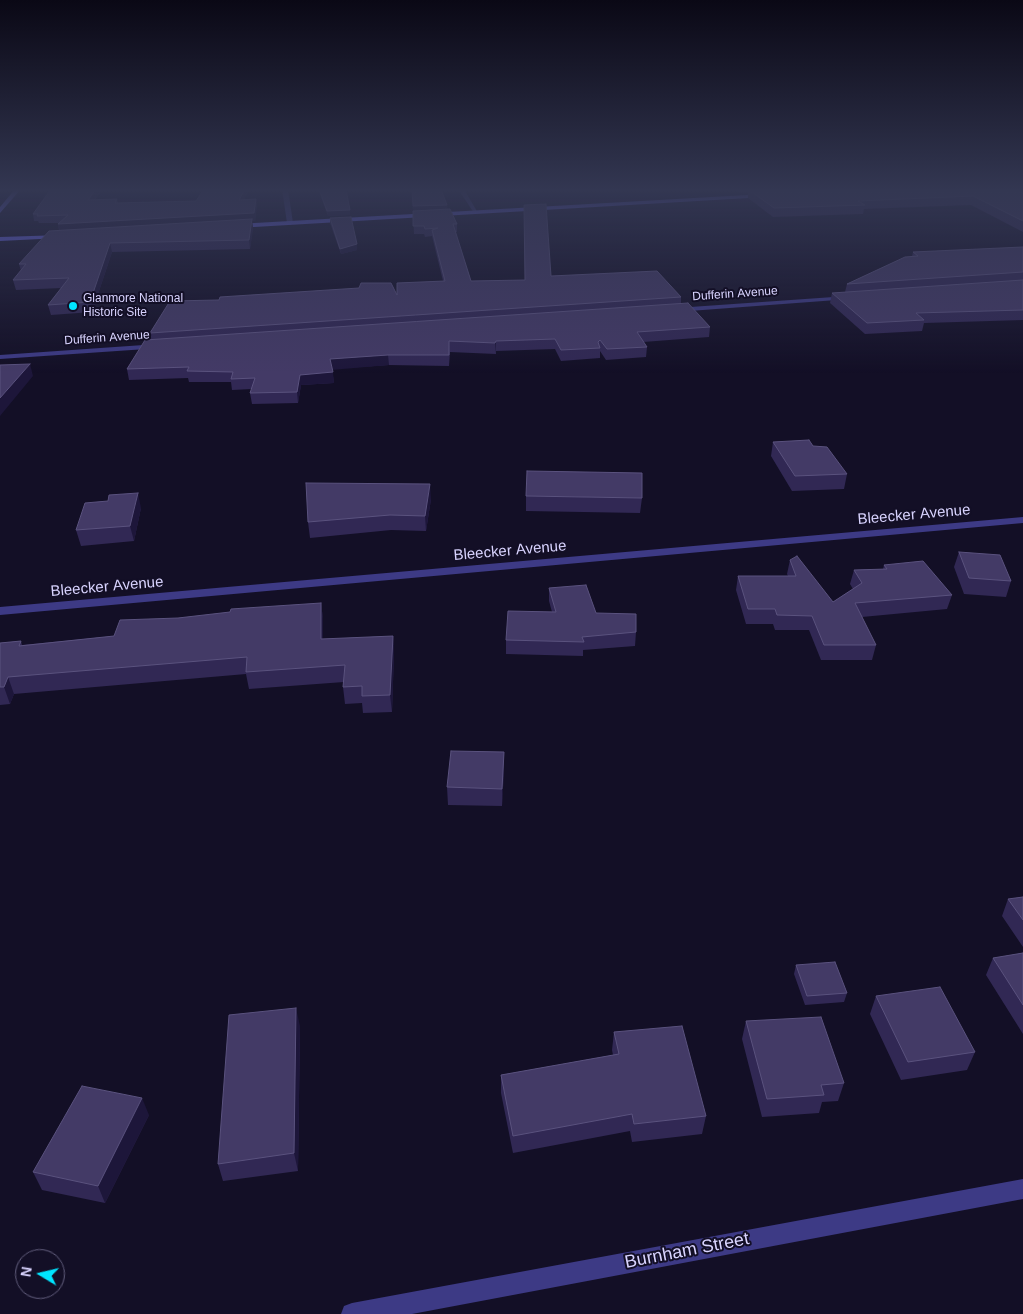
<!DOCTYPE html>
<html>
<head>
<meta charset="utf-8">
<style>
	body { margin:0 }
	#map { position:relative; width:1023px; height:1314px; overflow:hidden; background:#130f26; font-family:Arial,sans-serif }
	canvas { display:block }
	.north { position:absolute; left:15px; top:1249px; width:50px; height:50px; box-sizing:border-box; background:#130f26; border:1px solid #625e7d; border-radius:50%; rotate:279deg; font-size:14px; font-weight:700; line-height:20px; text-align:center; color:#d9d4ff }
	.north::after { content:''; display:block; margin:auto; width:18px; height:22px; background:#00e5ff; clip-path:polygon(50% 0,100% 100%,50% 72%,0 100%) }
</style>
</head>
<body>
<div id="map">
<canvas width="1023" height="1314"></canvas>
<div class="north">N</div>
</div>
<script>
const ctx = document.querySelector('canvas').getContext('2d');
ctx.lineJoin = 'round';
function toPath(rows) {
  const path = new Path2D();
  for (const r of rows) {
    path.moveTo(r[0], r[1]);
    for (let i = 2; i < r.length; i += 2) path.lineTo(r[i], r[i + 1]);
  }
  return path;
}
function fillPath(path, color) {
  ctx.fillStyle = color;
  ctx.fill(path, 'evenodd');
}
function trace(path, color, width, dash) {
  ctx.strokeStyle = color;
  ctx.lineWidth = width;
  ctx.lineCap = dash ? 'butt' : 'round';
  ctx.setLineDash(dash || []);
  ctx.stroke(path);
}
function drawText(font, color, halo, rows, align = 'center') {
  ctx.font = font + ' Arial,sans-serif';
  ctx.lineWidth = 4;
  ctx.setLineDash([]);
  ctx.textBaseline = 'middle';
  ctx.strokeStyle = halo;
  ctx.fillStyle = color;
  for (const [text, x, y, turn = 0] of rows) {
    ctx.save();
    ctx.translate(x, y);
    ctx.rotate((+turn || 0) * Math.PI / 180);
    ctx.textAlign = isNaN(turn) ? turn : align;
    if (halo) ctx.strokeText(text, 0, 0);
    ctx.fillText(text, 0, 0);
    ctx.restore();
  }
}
fillPath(toPath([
	[282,189,288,189,293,223,290,225,287,223,282,189],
	[458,189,464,189,478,213,474,213,458,189],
	[848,296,852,298,850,299,676,312,672,310,676,308,848,296],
	[158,344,161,344,161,348,0,359,0,355,158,344],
	[1023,517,1023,523,0,615,0,607,1023,517],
	[1023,1179,1023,1199,412,1314,341,1314,344,1306,352,1303,1023,1179]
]), '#3d3a85');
fillPath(toPath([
	[15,189,21,189,0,213,0,207,15,189],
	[764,194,766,197,237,228,234,226,237,224,764,194],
	[62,235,60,238,0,241,0,237,62,235]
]), '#6f6bff');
fillPath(toPath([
	[103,189,95,200,117,199,118,203,196,201,249,189,244,200,256,199,257,206,255,221,252,221,253,228,250,249,112,252,92,312,51,315,48,305,61,288,16,290,13,280,21,271,19,264,59,230,58,224,60,223,39,223,38,221,34,221,33,214],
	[318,189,346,189,350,215,328,216],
	[412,189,447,205,447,209,457,224,457,232,455,232,471,281,525,280,551,276,681,297,681,304,710,327,709,337,643,342,647,347,646,357,606,360,600,351,600,358,561,361,555,349,496,351,496,354,450,352,449,366,389,365,332,369,334,383,301,385,298,403,252,404,250,393,252,389,232,390,231,382,189,382,188,378,129,380,127,369,151,340,150,333,219,300,397,295,443,281,432,236,425,237,424,234,414,234],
	[735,189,1016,189,1023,193,1023,232,971,205,864,209,863,214,773,217,748,198,748,192,740,193],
	[330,218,357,250,341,254,330,223],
	[1023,247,1023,320,924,323,922,331,865,334,830,303,832,293,845,292,847,284,912,256,913,252],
	[773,442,813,446,847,474,844,489,792,491,771,456],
	[526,496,642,498,640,513,526,511],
	[431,499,426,531,391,530,310,538,308,522],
	[141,508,134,541,81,546,76,530],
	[959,552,1011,581,1006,597,964,594,954,567],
	[790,560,833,602,853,589,850,584,854,570,883,569,884,565,952,595,947,609,862,617,876,645,872,660,821,660,809,630,775,630,773,624,746,624,736,590,738,576,788,576,787,574],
	[549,588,596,613,636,632,635,646,583,650,583,656,506,654,506,640,552,612,549,601],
	[321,603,323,619,323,639,393,636,394,653,392,712,363,713,362,703,345,704,343,687,344,682,249,689,246,674,14,694,10,704,0,705,0,643,21,641,22,645,114,636,178,618],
	[504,752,504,770,502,806,448,805,447,787],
	[1023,897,1023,947,1002,916,1008,899],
	[1023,953,1023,1034,986,975,993,958],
	[796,965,847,993,844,1002,805,1005,794,974],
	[876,996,975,1052,967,1070,901,1080,870,1014],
	[746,1021,844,1083,838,1101,822,1102,819,1113,762,1117,742,1039],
	[300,1026,298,1171,223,1181,218,1164],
	[614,1032,706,1116,702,1134,632,1142,630,1131,513,1153,501,1093,501,1075,613,1055,612,1050],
	[149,1115,105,1203,42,1190,33,1172]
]), '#312854');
fillPath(toPath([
	[96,189,103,189,89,207,88,200],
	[245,189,249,189,240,207,239,200],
	[740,189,803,189,749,190,748,192,740,193],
	[256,199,257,206,255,221,252,221,253,228,250,249,249,240,60,232,58,224],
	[447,205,448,210,413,212,413,206],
	[350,210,350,215,328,216,327,211],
	[110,243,112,252,92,312,90,302],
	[357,244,357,250,341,254,340,249],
	[496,341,496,354,495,343],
	[388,355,389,365,331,370,330,359],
	[30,364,33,376,0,416,0,398],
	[333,372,334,383,301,385,298,403,297,392,300,375],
	[430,484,431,499,426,531,425,516],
	[138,493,141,508,134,541,130,526],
	[321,603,323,619,323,655,321,639],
	[393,636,394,653,392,712,390,695],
	[8,677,14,694,10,704,4,687],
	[504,752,504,770,502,806,502,789],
	[296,1008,300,1026,298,1171,294,1153],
	[142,1098,149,1115,105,1203,98,1186]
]), '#1d163a');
const building = toPath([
	[51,189,96,189,88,200,117,199,115,203,196,201,204,189,245,189,239,200,256,199,254,213,58,224,68,215,37,216,38,214,33,214,51,189],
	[319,189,346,189,350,210,327,211,319,189],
	[412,189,441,189,447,205,413,206,412,189],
	[763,189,1016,189,1023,193,1023,221,973,196,858,201,865,205,774,208,749,190,763,189],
	[546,204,551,276,657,271,681,297,150,333,170,301,219,300,220,297,359,288,361,283,391,283,397,295,397,283,445,281,432,230,438,228,425,229,424,226,413,226,413,211,450,209,457,224,453,224,471,281,525,280,524,205,546,204],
	[351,217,357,244,340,249,330,218,351,217],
	[252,219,249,240,110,243,90,302,48,305,69,278,13,280,26,264,19,264,49,231,252,219],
	[1023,247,1023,272,847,284,905,257,918,256,913,252,1023,247],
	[1023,280,1023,310,916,313,924,320,867,323,832,293,1023,280],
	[688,303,710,327,637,332,647,347,607,349,600,340,598,342,600,348,561,350,555,339,496,341,495,343,449,341,449,355,388,355,330,359,333,372,300,375,297,392,250,393,255,378,231,379,233,372,187,371,189,367,127,369,145,340,688,303],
	[30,364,0,398,0,365,30,364],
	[809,440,813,446,827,447,847,474,795,476,773,442,809,440],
	[527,471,642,473,642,498,526,496,527,471],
	[306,483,430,484,425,516,390,515,308,522,306,483],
	[138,493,130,526,76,530,85,503,108,501,109,495,138,493],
	[959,552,1000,555,1011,581,969,578,959,552],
	[797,556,833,602,862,583,854,570,887,569,884,565,923,561,952,595,855,603,876,645,824,645,812,616,777,615,775,609,748,609,738,576,796,576,790,560,797,556],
	[586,585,596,613,636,614,636,632,582,637,584,642,506,640,508,611,556,612,549,588,586,585],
	[321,603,321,639,393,636,390,695,362,696,362,686,343,687,345,665,246,672,247,657,8,677,4,687,0,687,0,643,21,641,19,646,114,636,120,620,178,618,230,612,231,609,321,603],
	[451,751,504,752,502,789,447,787,451,751],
	[1023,897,1023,920,1008,899,1023,897],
	[1023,953,1023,1005,993,958,1023,953],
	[835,962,847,993,807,996,796,965,835,962],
	[940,987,975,1052,908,1062,876,996,940,987],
	[296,1008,294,1153,218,1164,229,1015,296,1008],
	[821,1017,844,1083,821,1085,824,1095,767,1099,746,1021,821,1017],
	[682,1026,706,1116,634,1124,632,1114,513,1136,501,1075,619,1054,614,1032,682,1026],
	[82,1086,142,1098,98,1186,33,1172,82,1086]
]);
fillPath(building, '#433a66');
trace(building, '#5a527e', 1);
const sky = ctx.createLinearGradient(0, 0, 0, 373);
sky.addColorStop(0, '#0a0815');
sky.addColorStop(0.51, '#333752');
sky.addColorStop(1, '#33375200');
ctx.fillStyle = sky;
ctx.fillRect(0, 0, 1023, 373);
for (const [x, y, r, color] of [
	[73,306,5,"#00e5ff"]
]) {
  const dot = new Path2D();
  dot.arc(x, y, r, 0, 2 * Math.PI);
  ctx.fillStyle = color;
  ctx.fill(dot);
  trace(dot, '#130f26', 2);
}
drawText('12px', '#d9d4ff', '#130f26', [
	["Dufferin Avenue",735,294,-4],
	["Dufferin Avenue",107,338,-4]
]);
drawText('12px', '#d9d4ff', '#130f26', [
	["Glanmore National",83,299],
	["Historic Site",83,313]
], 'left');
drawText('15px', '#d9d4ff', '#130f26', [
	["Bleecker Avenue",914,515,-5],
	["Bleecker Avenue",510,551,-5],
	["Bleecker Avenue",107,587,-5]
]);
drawText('18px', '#d9d4ff', '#130f26', [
	["Burnham Street",687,1251,-11]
]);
</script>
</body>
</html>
